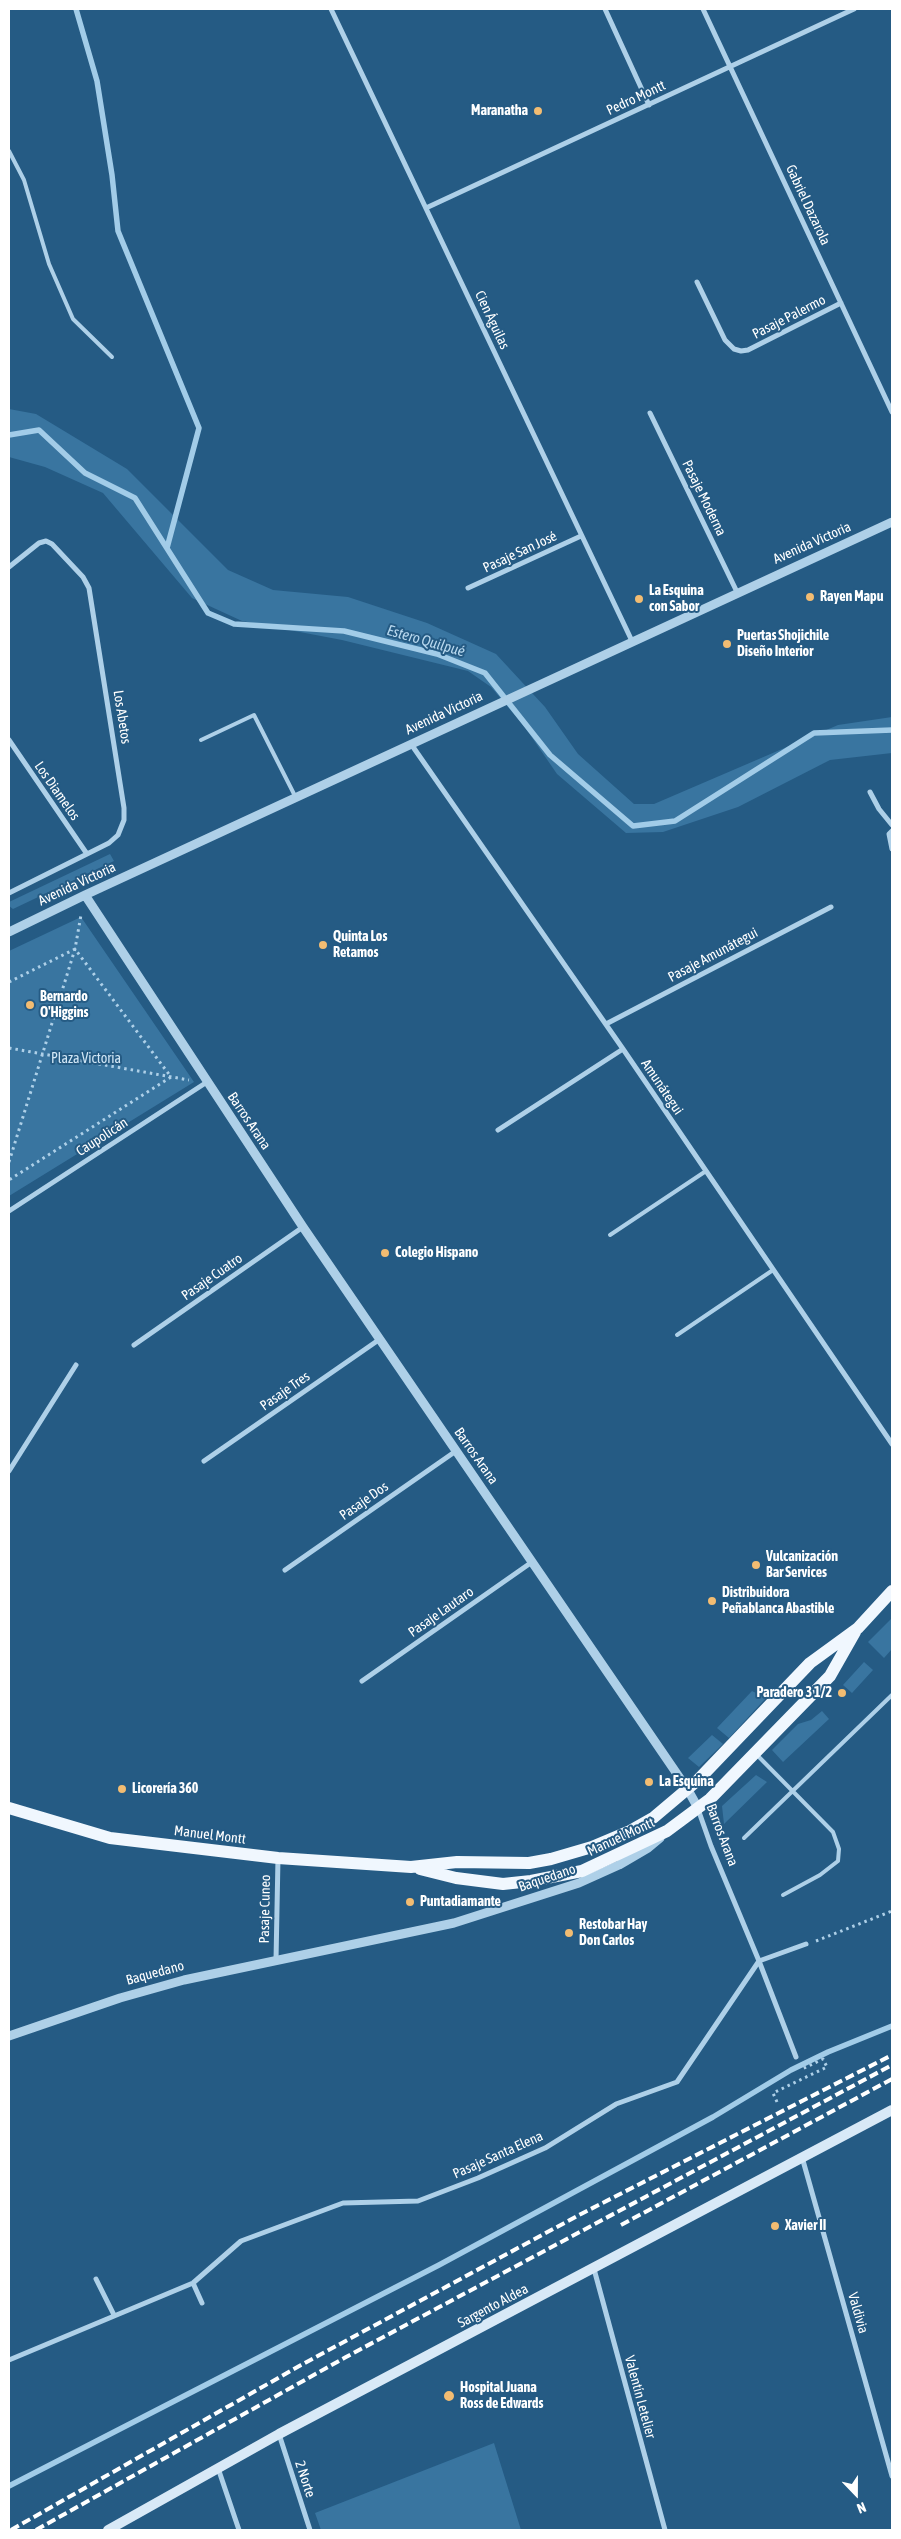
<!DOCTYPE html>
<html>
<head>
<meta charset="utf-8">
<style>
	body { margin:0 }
	#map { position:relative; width:901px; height:2539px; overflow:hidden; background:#255b84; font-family:"Asap Condensed",sans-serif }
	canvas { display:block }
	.frame { position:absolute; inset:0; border:10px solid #fff; pointer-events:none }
	.north { position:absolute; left:831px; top:2469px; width:50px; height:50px; -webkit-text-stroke:4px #255b84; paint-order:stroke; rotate:158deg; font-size:14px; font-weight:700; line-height:20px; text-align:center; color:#fff }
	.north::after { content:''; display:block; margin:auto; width:18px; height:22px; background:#fff; clip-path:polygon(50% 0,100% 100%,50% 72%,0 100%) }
</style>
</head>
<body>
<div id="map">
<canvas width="901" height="2539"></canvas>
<div class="frame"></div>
<div class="north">N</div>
</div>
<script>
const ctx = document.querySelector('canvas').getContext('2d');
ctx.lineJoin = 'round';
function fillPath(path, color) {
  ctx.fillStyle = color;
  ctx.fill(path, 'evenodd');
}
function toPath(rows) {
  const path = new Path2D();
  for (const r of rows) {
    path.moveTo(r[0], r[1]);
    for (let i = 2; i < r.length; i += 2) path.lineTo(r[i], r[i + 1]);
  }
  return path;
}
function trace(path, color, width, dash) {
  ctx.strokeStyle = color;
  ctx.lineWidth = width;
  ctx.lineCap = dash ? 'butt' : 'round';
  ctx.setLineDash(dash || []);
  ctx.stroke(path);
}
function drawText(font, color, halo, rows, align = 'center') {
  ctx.font = font + ' "Asap Condensed",sans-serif';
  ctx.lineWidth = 4;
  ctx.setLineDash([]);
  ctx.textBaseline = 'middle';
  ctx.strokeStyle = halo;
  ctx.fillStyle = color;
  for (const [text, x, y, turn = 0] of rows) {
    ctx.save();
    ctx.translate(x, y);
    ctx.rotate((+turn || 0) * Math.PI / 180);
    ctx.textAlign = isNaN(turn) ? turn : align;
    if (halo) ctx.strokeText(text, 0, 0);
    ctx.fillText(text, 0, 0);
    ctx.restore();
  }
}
fillPath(toPath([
	[9,409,36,414,127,469,228,570,273,590,348,597,427,623,496,654,545,707,578,754,634,804,654,804,838,725,892,717,892,753,830,760,738,807,663,832,626,833,557,774,524,726,491,687,468,671,342,640,242,621,192,598,103,493,45,467,9,457],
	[110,854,114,861,13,909,9,906,9,902],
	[81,917,194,1082,9,1196,9,951],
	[892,1618,892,1649,884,1658,868,1642],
	[864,1662,873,1670,852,1693,843,1685],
	[752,1691,766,1698,729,1738,717,1728],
	[822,1711,829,1719,783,1762,772,1750,798,1724,811,1720],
	[712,1735,723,1744,699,1767,688,1758],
	[756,1775,767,1782,724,1824,722,1806],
	[494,2443,521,2530,321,2530,315,2513]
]), '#3975a0');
trace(toPath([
	[76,9,97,81,112,175,118,231,199,428,167,548],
	[9,435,39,430,85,473,135,498,208,613,234,624,344,631,437,654,485,673,550,755,633,826,675,821,814,733,892,730],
	[9,2486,439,2265,713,2117,791,2070,828,2052,892,2026]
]), '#a2cce8', 5.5);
trace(toPath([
	[9,982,75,949,171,1077,9,1180],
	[9,1048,189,1080],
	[9,1162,75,949,81,915],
	[816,1941,892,1911],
	[777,2102,773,2093,827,2067,823,2059,802,2069]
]), '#aed0e8', 3, [2.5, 4]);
trace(toPath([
	[9,151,24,180,49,264,73,319,112,357],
	[201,740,254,715,295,796],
	[610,1235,706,1171],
	[677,1335,773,1270],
	[756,1754,833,1832,839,1849,838,1861,820,1875,783,1895],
	[744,1838,892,1695]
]), '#aed0e8', 4);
trace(toPath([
	[331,9,632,641],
	[605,9,649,105],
	[703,9,892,412],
	[426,208,854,9],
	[697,282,725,340,734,349,741,351,748,350,841,303],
	[650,413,737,592],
	[9,567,39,543,46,541,52,544,83,577,89,588,124,808,124,820,118,835,109,843,9,893],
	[468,588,581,536],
	[9,740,87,854],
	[411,744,623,1049,892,1444],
	[870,792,879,809,892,825],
	[892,831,889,834,892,849],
	[606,1024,831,907],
	[498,1130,623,1049],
	[9,1211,207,1082],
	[134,1345,303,1227],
	[204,1461,380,1339],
	[9,1471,76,1365],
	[285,1570,456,1451],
	[362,1681,532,1562],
	[698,1809,711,1846,759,1961,796,2057],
	[276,1960,278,1858],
	[802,2157,892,2476],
	[594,2269,665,2530],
	[96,2279,114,2315],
	[193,2283,202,2303],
	[9,2360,193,2283,241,2241,343,2203,418,2201,478,2178,545,2148,616,2104,677,2082,759,1961,806,1944],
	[279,2434,310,2530],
	[218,2468,239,2530]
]), '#aed0e8', 5);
trace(toPath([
	[85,895,303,1227,688,1790,698,1808],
	[9,932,85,895,892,522],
	[9,2036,120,1998,184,1980,454,1923,579,1883,619,1865,648,1848,660,1838]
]), '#aed0e8', 9);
trace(toPath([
	[108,2530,279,2434,892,2110]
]), '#d8e9f7', 10);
trace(toPath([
	[9,1808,110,1838,278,1858,411,1867,457,1862,529,1863,551,1859,592,1847,630,1831,653,1818,698,1780,810,1663,858,1628,892,1591],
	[420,1869,456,1878,503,1884,531,1881,582,1871,667,1831,710,1799,830,1676,855,1632]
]), '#f0f7fe', 12);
trace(toPath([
	[621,2225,892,2079],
	[11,2530,301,2365,581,2214,892,2055],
	[36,2530,346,2357,892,2065]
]), '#fff', 4, [9, 4]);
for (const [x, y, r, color] of [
	[538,111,5,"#f2bc72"],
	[810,597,5,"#f2bc72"],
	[639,599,5,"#f2bc72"],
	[727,644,5,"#f2bc72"],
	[323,945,5,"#f2bc72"],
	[30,1005,5,"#f2bc72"],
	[385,1253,5,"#f2bc72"],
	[756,1565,5,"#f2bc72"],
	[712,1601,5,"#f2bc72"],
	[842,1693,5,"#f2bc72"],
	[649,1782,5,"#f2bc72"],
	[122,1789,5,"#f2bc72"],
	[410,1902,5,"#f2bc72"],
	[569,1933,5,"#f2bc72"],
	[775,2226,5,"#f2bc72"],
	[449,2396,6,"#f2bc72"]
]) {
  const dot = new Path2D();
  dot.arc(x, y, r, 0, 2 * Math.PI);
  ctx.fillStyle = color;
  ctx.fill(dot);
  trace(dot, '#255b84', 2);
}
drawText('14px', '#fff', '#255b84', [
	["Pedro Montt",636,98,-25],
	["Gabriel Dazarola",808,205,65],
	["Pasaje Palermo",789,317,-27],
	["Cien Águilas",492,320,65],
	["Pasaje Moderna",704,498,64],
	["Avenida Victoria",812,543,-24],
	["Pasaje San José",520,552,-25],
	["Avenida Victoria",444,713,-25],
	["Los Abetos",122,717,81],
	["Los Diamelos",57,791,55],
	["Avenida Victoria",77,884,-25],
	["Pasaje Amunátegui",713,955,-28],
	["Amunátegui",662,1087,56],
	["Barros Arana",249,1121,56],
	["Caupolicán",102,1137,-33],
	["Pasaje Cuatro",212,1277,-35],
	["Pasaje Tres",285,1391,-35],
	["Barros Arana",476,1456,55],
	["Pasaje Dos",364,1501,-35],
	["Pasaje Lautaro",441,1612,-35],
	["Manuel Montt",210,1835,7],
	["Barros Arana",722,1835,69],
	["Manuel Montt",621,1837,-25],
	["Baquedano",547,1878,-19],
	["Pasaje Cuneo",265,1909,-89],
	["Baquedano",155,1973,-15],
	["Pasaje Santa Elena",498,2155,-24],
	["Sargento Aldea",493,2306,-28],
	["Valdivia",858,2313,74],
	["Valentín Letelier",640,2397,75],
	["2 Norte",305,2479,72]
]);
drawText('bold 14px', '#fff', '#255b84', [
	["Maranatha",528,111,"right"],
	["La Esquina",649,591],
	["con Sabor",649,607],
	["Rayen Mapu",820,597],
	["Puertas Shojichile",737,636],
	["Diseño Interior",737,652],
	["Quinta Los",333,937],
	["Retamos",333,953],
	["Bernardo",40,997],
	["O'Higgins",40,1013],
	["Colegio Hispano",395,1253],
	["Vulcanización",766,1557],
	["Bar Services",766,1573],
	["Distribuidora",722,1593],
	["Peñablanca Abastible",722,1609],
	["Paradero 3 1/2",832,1693,"right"],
	["La Esquina",659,1782],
	["Licorería 360",132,1789],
	["Puntadiamante",420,1902],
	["Restobar Hay",579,1925],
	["Don Carlos",579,1941],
	["Xavier II",785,2226],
	["Hospital Juana",460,2388],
	["Ross de Edwards",460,2404]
], 'left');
drawText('14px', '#d2e7f6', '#255b84', [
	["Plaza Victoria",86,1059]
]);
drawText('italic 15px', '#b9d9ef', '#255b84', [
	["Estero Quilpué",426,641,16]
]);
</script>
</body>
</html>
